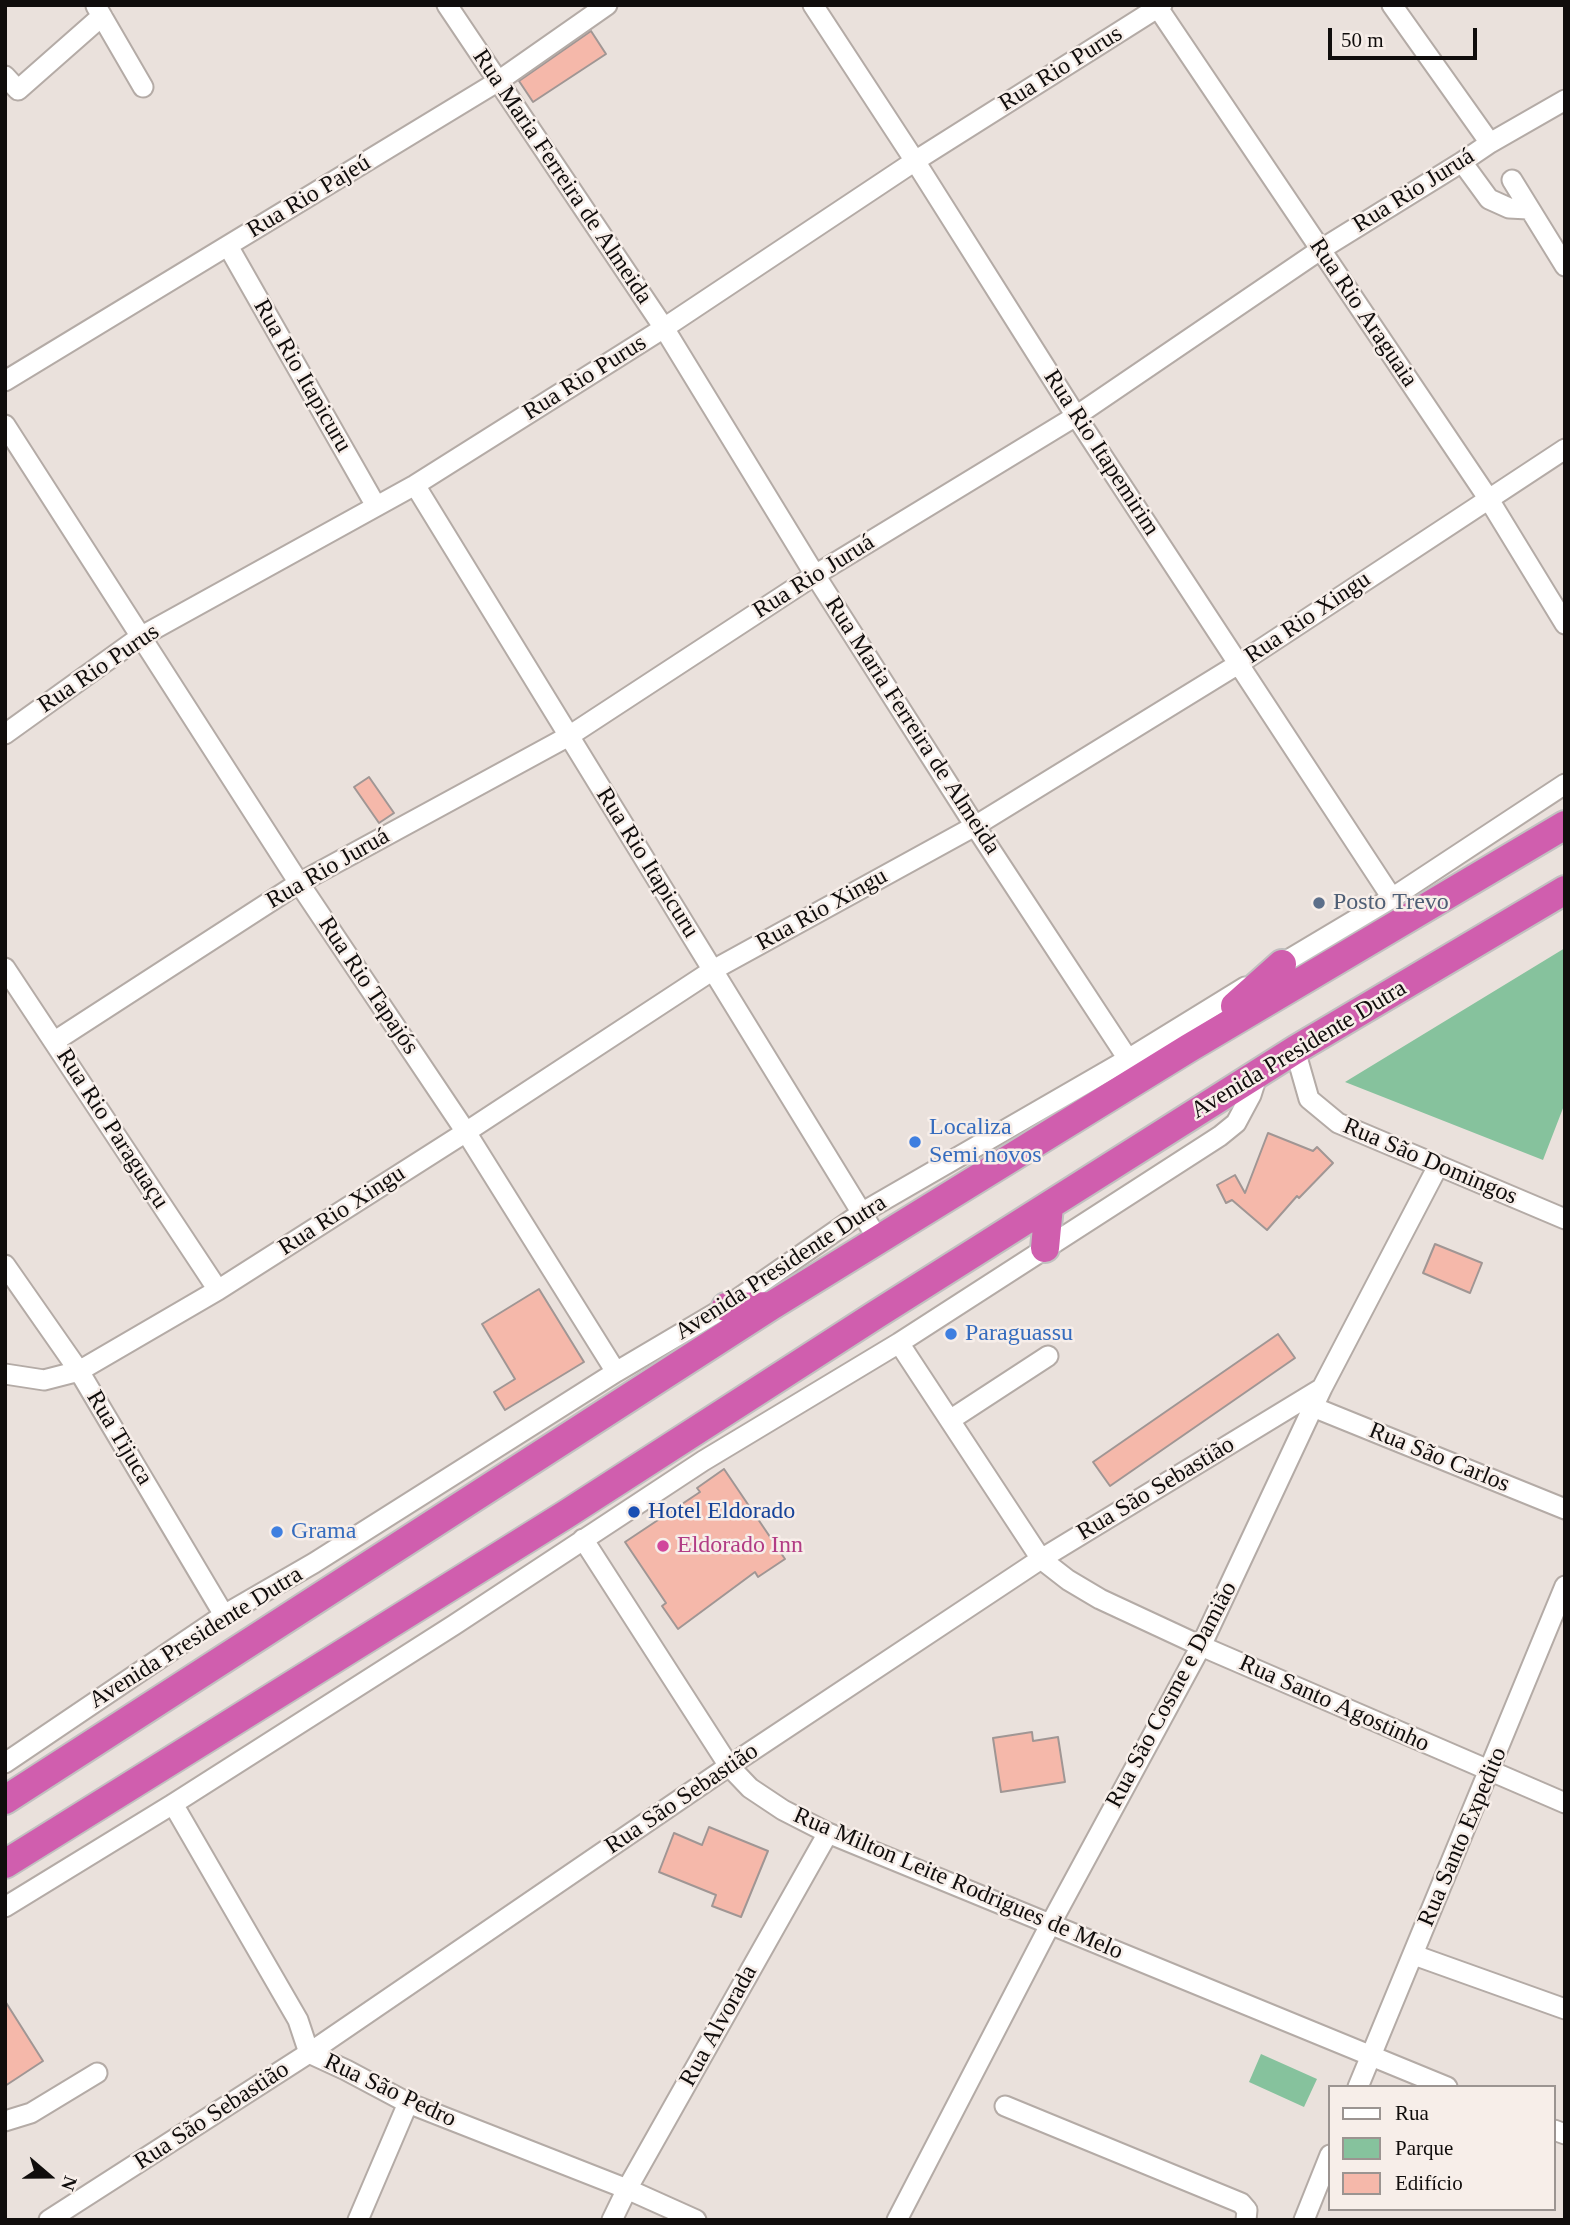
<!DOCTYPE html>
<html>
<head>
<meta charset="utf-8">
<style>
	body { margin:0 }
	#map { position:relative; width:1570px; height:2225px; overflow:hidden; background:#eae1dc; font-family:Georgia,serif }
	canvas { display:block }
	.frame { position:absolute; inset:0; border:7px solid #100d0c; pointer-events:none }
	.legend { position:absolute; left:1328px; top:2085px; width:228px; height:126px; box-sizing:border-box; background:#f7eee9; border:2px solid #9b9491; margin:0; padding:9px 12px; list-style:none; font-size:21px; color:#100d0c }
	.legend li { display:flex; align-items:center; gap:14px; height:35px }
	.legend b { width:35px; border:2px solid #9b9491 }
	.north { position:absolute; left:14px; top:2141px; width:70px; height:70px; -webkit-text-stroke:5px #f7eee9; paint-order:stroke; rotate:110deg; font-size:19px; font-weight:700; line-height:28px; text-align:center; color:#100d0c }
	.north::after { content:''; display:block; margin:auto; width:24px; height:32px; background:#100d0c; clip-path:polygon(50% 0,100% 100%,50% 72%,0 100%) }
	.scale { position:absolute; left:1328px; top:28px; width:149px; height:32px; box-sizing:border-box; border:4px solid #100d0c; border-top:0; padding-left:9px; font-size:21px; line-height:24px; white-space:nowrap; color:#100d0c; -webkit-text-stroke:5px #f7eee9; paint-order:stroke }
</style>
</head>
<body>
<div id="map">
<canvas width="1570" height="2225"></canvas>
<div class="frame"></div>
<ul class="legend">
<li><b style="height:9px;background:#fff"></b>Rua</li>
<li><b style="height:19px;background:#86c29d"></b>Parque</li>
<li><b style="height:19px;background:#f5b8aa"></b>Edifício</li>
</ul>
<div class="north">N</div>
<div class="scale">50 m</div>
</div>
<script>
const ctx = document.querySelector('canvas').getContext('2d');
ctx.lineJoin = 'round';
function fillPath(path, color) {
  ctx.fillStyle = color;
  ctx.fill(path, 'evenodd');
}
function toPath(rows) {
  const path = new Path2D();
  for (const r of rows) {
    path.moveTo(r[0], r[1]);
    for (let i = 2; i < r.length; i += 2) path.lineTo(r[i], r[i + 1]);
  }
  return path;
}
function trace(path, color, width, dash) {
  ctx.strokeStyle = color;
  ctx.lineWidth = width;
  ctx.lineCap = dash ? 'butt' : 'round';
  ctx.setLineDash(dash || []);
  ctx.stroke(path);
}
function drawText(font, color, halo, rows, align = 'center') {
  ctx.font = font + ' Georgia,serif';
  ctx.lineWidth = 5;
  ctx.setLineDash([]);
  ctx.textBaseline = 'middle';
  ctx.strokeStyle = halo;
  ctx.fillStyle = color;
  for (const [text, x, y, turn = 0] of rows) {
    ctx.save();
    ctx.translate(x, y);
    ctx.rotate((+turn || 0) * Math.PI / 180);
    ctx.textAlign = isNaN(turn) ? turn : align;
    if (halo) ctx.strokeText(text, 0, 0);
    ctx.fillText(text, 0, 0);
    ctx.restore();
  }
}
fillPath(toPath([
	[1565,948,1565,1103,1543,1160,1345,1082],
	[1261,2054,1317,2079,1304,2107,1249,2082]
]), '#86c29d');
const building = toPath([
	[591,31,606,54,533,102,519,81,591,31],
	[369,777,394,813,379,823,354,787,369,777],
	[1268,1133,1313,1151,1317,1147,1333,1163,1299,1198,1297,1196,1267,1230,1232,1200,1226,1203,1217,1185,1235,1175,1245,1193,1268,1133],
	[1435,1244,1482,1263,1470,1293,1423,1273,1435,1244],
	[539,1289,584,1362,505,1410,494,1392,515,1379,482,1324,539,1289],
	[1278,1334,1295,1358,1110,1486,1093,1462,1278,1334],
	[724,1469,785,1559,758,1577,755,1572,678,1629,662,1606,666,1603,625,1542,700,1492,697,1488,724,1469],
	[1032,1732,1033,1741,1058,1737,1065,1782,1001,1792,993,1738,1032,1732],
	[709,1827,768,1851,741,1917,712,1906,716,1895,659,1872,674,1833,702,1845,709,1827],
	[5,2001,43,2061,5,2086,5,2001]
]);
fillPath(building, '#f5b8aa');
trace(building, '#a09694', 2);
const minor = toPath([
	[447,5,664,328,815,575,975,826,1128,1059],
	[813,5,915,161,1076,416,1392,898],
	[1156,5,1488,498,1565,624],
	[1392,5,1490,143],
	[96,6,143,87],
	[5,76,18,90,102,16],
	[1462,162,1489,199,1509,208,1528,209],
	[1512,180,1565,266],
	[228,246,376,506],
	[5,381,497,82,607,5],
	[5,425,299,883,466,1132,616,1372],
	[415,485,879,1241],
	[5,734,140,637,415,485,664,328,915,161,1162,5],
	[5,968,218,1290],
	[1273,969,1392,898,1565,784],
	[55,1041,299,883,569,736,815,575,1076,416,1320,250,1462,162,1490,143,1565,100],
	[1295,1050,1309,1099,1338,1123,1565,1219],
	[5,1265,79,1371,224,1615],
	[899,1343,1041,1559,1068,1580,1100,1599,1201,1646,1565,1803],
	[5,1374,44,1380,79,1371,218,1290,466,1132,713,970,975,826,1240,663,1565,449],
	[1313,1407,1565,1509],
	[950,1420,1048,1356],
	[583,1539,729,1766,750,1788,783,1810,828,1833,1447,2087],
	[5,1763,224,1615,314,1563,616,1372,726,1307,863,1212,1128,1059,1245,987],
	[173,1804,298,2020,309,2053,346,2070,408,2103,627,2189,696,2220],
	[5,1907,173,1804,454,1625,703,1461,899,1343,1220,1136,1236,1123,1251,1095,1258,1073],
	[1414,1955,1565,2009],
	[1358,2087,1565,1586],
	[1005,2106,1241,2203,1247,2210,1246,2220],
	[5,2121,31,2113,97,2073],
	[1554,2130,1565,2134],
	[49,2220,309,2053,729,1766,1041,1559,1322,1388],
	[358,2220,408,2103],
	[612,2220,627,2189,828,1833],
	[897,2220,1051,1923,1201,1646,1322,1388,1438,1166],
	[1304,2220,1330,2155]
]);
const highway = toPath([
	[1235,1006,1282,964],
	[1045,1248,1049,1206],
	[726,1307,771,1306],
	[5,1800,771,1306,1189,1048,1565,825],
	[5,1864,565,1515,877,1314,1295,1050,1565,890]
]);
trace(minor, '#b4aba6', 23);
trace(highway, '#c1c0c0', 32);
trace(minor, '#fff', 19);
trace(highway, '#d05eae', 28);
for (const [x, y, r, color] of [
	[1319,903,7,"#5c6f8a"],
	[915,1142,7,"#3f7fe0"],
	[951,1334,7,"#3f7fe0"],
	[634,1512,7,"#1a4fb4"],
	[277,1532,7,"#3f7fe0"],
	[663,1546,7,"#d1479c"]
]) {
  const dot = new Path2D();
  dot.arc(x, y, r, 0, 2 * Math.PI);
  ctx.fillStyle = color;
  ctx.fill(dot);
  trace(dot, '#f7eee9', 2.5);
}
drawText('24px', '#100d0c', '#f7eee9', [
	["Rua Rio Purus",1061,69,-32],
	["Rua Maria Ferreira de Almeida",562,177,56],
	["Rua Rio Juruá",1414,191,-32],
	["Rua Rio Pajeú",309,197,-31],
	["Rua Rio Araguaia",1363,313,56],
	["Rua Rio Itapicuru",302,376,60],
	["Rua Rio Purus",585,378,-32],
	["Rua Rio Itapemirim",1101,453,57],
	["Rua Rio Juruá",814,577,-32],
	["Rua Rio Xingu",1308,618,-34],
	["Rua Rio Purus",99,669,-34],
	["Rua Maria Ferreira de Almeida",912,726,57],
	["Rua Rio Itapicuru",647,863,58],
	["Rua Rio Juruá",328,869,-30],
	["Rua Rio Xingu",822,910,-29],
	["Rua Rio Tapajós",368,986,56],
	["Avenida Presidente Dutra",1299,1050,-31],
	["Rua Rio Paraguaçu",112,1129,57],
	["Rua São Domingos",1430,1162,23],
	["Rua Rio Xingu",342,1211,-33],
	["Avenida Presidente Dutra",781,1268,-33],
	["Rua Tijuca",119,1438,59],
	["Rua São Carlos",1439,1458,22],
	["Rua São Sebastião",1156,1489,-31],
	["Avenida Presidente Dutra",196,1638,-32],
	["Rua São Cosme e Damião",1172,1695,-62],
	["Rua Santo Agostinho",1334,1704,24],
	["Rua São Sebastião",682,1799,-34],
	["Rua Santo Expedito",1463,1837,-67],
	["Rua Milton Leite Rodrigues de Melo",958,1884,23],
	["Rua Alvorada",719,2026,-61],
	["Rua São Pedro",390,2091,25],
	["Rua São Sebastião",212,2116,-33]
]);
drawText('24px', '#4e5e75', '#f7eee9', [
	["Posto Trevo",1333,903]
], 'left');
drawText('24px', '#366cbe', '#f7eee9', [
	["Localiza",929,1128],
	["Semi novos",929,1156],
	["Paraguassu",965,1334],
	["Grama",291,1532]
], 'left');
drawText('24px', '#164399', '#f7eee9', [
	["Hotel Eldorado",648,1512]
], 'left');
drawText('24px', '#b23c85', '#f7eee9', [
	["Eldorado Inn",677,1546]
], 'left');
</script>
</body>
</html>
